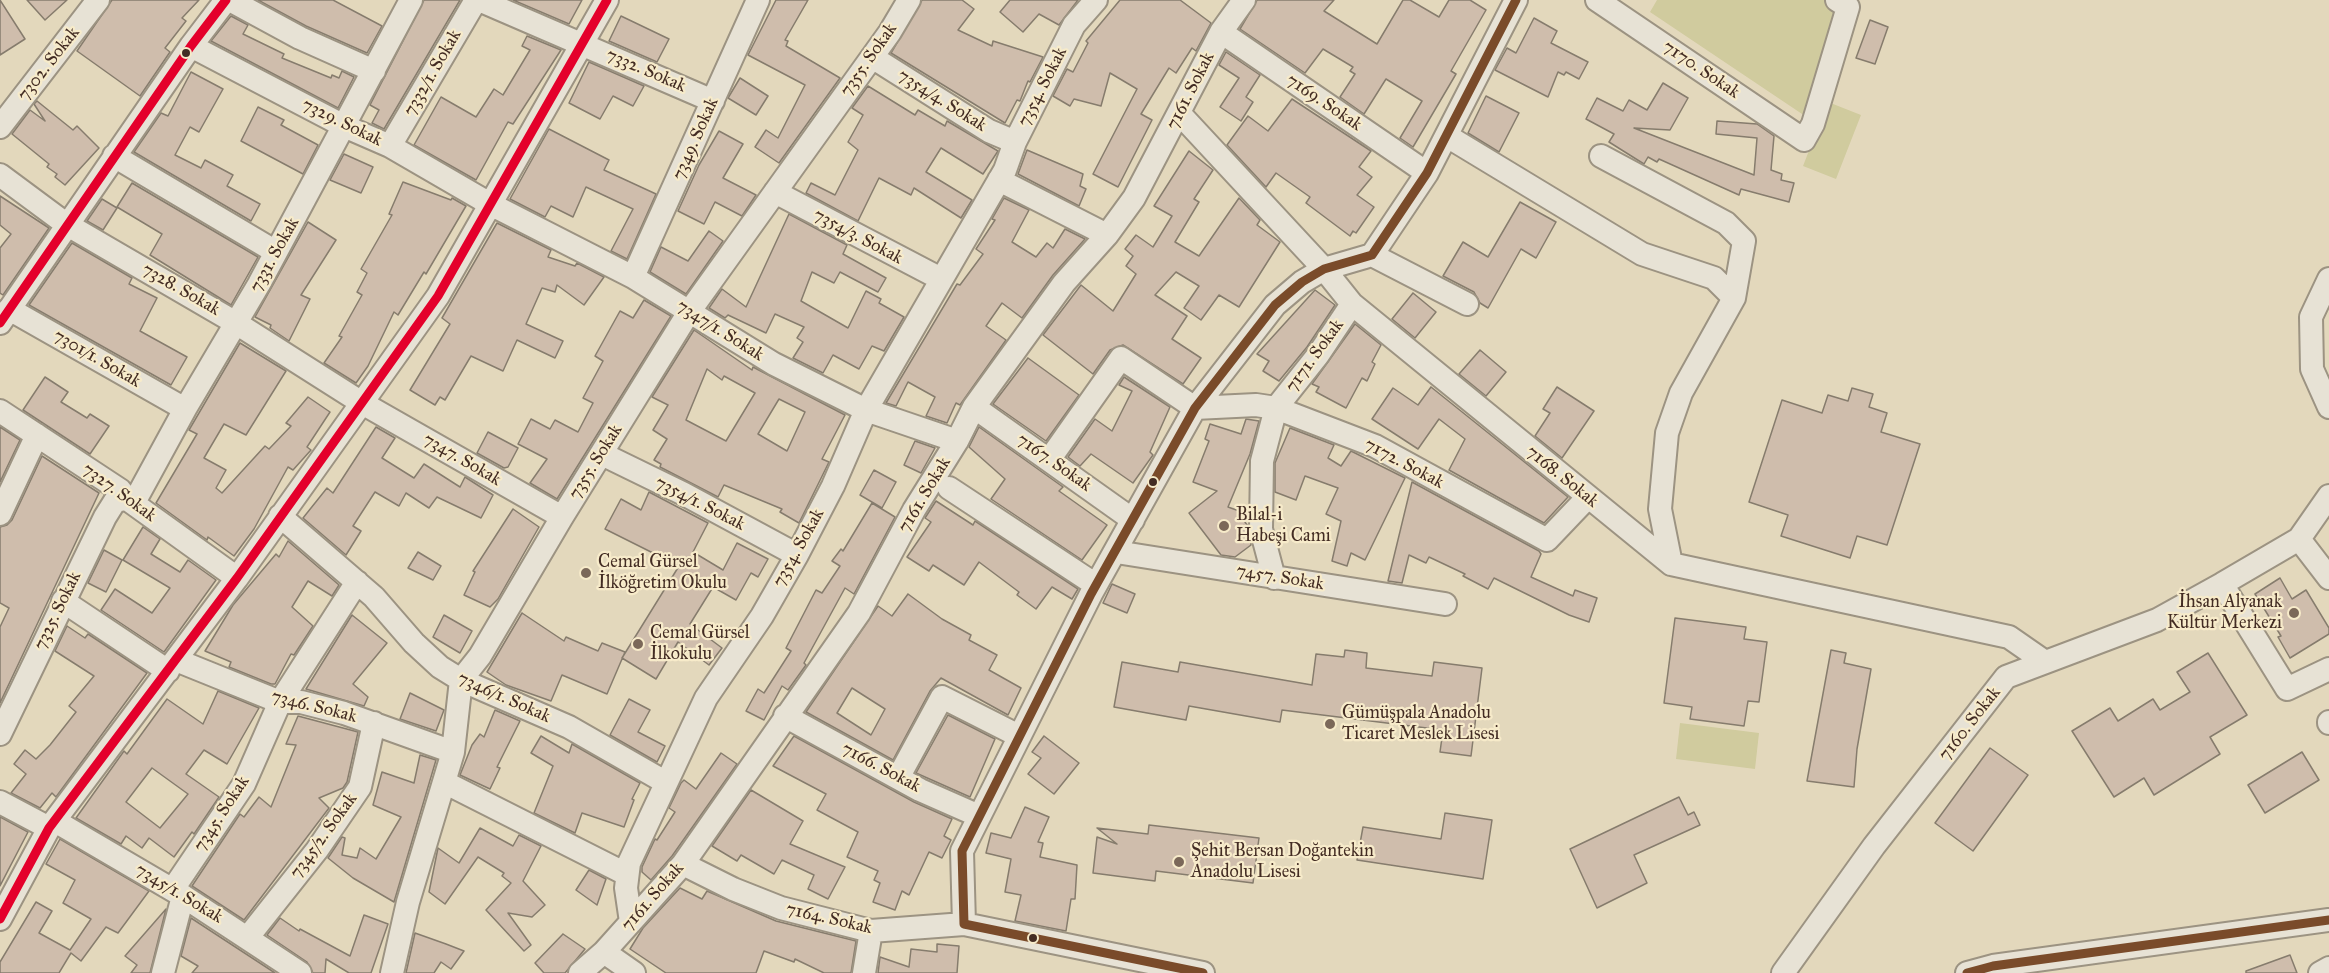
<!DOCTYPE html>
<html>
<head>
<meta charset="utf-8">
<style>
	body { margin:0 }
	canvas { display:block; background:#e3d8bc }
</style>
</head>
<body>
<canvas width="2329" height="973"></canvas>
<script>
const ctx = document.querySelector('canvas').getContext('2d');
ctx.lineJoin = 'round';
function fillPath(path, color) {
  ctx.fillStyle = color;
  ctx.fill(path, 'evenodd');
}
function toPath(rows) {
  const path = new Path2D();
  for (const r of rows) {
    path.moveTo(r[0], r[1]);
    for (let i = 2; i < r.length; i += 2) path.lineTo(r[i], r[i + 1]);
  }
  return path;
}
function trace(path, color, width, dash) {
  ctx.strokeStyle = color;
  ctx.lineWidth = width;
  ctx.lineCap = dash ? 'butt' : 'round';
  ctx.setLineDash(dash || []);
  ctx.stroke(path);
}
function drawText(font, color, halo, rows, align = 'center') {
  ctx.font = font + ' "IM FELL Great Primer",serif';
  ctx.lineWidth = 4.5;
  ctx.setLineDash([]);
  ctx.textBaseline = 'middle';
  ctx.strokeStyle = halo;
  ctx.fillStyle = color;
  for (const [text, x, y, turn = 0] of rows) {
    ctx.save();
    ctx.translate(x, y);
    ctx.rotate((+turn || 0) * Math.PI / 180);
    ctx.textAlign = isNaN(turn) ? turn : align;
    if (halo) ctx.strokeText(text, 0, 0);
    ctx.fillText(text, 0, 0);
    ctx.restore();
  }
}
fillPath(toPath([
	[1657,0,1827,0,1841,9,1811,120,1650,12],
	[1828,102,1861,115,1836,179,1803,166],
	[1680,723,1759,733,1755,769,1676,759]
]), '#d0cb9e');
const building = toPath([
	[0,0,25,39,0,55,0,0],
	[27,0,67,0,45,20,27,0],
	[112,0,199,0,182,18,186,21,165,48,170,52,140,96,77,51,112,0],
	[258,0,333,0,382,26,367,53,306,26,258,0],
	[424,0,460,0,384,129,372,123,379,110,370,105,424,0],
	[513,0,582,0,569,24,513,0],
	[776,0,808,0,785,40,788,41,786,46,840,78,779,163,755,147,766,130,778,138,805,85,748,55,776,0],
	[922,0,962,0,974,9,958,30,992,46,993,41,1043,57,1030,82,1028,81,1020,101,1017,100,1005,123,891,53,922,0],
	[1010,0,1078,0,1059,25,1039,14,1023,32,1000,12,1010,0],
	[1120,0,1180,0,1211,23,1196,51,1192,48,1176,73,1169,68,1141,114,1152,120,1118,187,1093,174,1137,89,1110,73,1101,106,1074,99,1070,106,1053,96,1067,69,1073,72,1088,43,1086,41,1120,0],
	[1257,0,1334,0,1324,11,1377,44,1403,0,1410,0,1439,17,1449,0,1470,0,1486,10,1451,71,1456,74,1413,147,1400,138,1422,101,1386,79,1364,114,1340,97,1355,74,1350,71,1353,67,1323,49,1305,73,1240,29,1257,0],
	[231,16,248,25,243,34,284,54,282,58,331,78,332,75,339,78,342,71,354,77,338,108,211,41,231,16],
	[621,16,669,39,657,62,609,41,621,16],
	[1534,18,1557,31,1551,43,1588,62,1579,79,1566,72,1564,75,1558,72,1548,97,1495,70,1507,48,1516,53,1534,18],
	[1870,20,1888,27,1875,64,1856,58,1870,20],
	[527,36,561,50,513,124,508,122,476,180,414,145,441,97,476,117,494,89,503,95,530,50,522,46,527,36],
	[1226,52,1260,75,1246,97,1253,102,1241,121,1220,107,1239,78,1219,65,1226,52],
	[589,62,644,86,633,106,613,96,600,119,569,103,589,62],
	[191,72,223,89,199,132,190,127,175,155,201,168,205,160,233,175,227,186,260,204,251,221,134,152,161,113,168,116,191,72],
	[740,78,768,96,756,115,728,98,740,78],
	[1663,83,1688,98,1670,130,1634,128,1754,175,1757,138,1716,134,1717,121,1757,124,1774,136,1771,170,1782,174,1781,180,1794,183,1789,202,1741,189,1739,195,1659,159,1657,162,1648,157,1644,164,1609,142,1614,134,1586,119,1597,98,1623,111,1629,100,1647,110,1663,83],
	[868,86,915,115,918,110,945,126,947,121,998,151,983,174,941,148,926,172,972,200,961,218,914,188,911,195,879,178,858,221,806,193,811,183,835,195,858,150,848,142,863,115,852,108,868,86],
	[1486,96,1519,113,1499,152,1468,133,1486,96],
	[1292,99,1371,151,1359,167,1372,177,1357,195,1374,207,1356,233,1353,231,1350,236,1306,203,1310,197,1276,173,1266,187,1227,145,1248,116,1268,131,1292,99],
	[37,101,73,130,77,126,99,148,65,185,55,177,57,174,47,167,49,164,12,134,30,110,45,121,34,104,37,101],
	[258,107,284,120,281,125,318,145,303,174,241,141,258,107],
	[549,129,609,160,604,170,656,194,627,259,611,251,633,209,586,187,573,217,551,206,545,217,510,199,549,129],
	[719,131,743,144,723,178,756,195,742,216,715,202,704,224,678,211,699,165,719,131],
	[1027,150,1083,174,1080,186,1086,189,1079,206,1018,174,1027,150],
	[1189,151,1213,170,1194,199,1199,202,1175,242,1199,256,1239,198,1260,220,1257,225,1280,242,1239,307,1219,295,1201,320,1184,308,1199,286,1176,272,1155,295,1187,316,1172,339,1201,358,1183,384,1123,345,1110,350,1093,374,1043,335,1081,285,1113,311,1136,274,1126,266,1133,256,1125,249,1136,235,1153,247,1172,216,1154,206,1189,151],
	[344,154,373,167,361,193,330,180,344,154],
	[403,182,451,200,452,198,466,206,426,274,424,272,398,315,394,312,368,366,356,383,324,363,342,337,339,336,362,295,357,292,367,273,361,269,392,215,389,214,403,182],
	[132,183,258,257,231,305,150,255,162,234,117,207,132,183],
	[0,196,49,228,3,295,0,293,0,248,11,234,0,225,0,196],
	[1004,198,1029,210,1012,242,1036,257,1047,243,1053,248,1065,229,1085,239,1053,275,1022,318,1002,303,986,326,1006,340,960,405,956,403,947,423,926,416,935,397,908,382,896,406,886,403,957,284,960,285,983,254,976,249,995,220,992,219,1004,198],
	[102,199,117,208,103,230,87,221,102,199],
	[1520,202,1556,222,1536,258,1521,249,1488,308,1480,303,1474,292,1443,276,1463,242,1488,257,1520,202],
	[789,214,847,245,843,254,886,278,878,292,840,272,834,283,812,272,801,301,848,328,866,291,881,299,879,303,904,317,884,351,872,346,859,369,833,355,823,373,793,358,803,342,797,338,804,327,775,314,766,333,728,315,725,318,709,308,722,289,746,307,789,214],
	[308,222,336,240,301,295,310,299,289,341,270,328,271,325,255,317,308,222],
	[497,223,551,250,548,257,575,266,577,263,604,277,584,305,557,285,555,292,542,288,526,324,563,341,555,358,517,340,503,371,471,356,445,400,440,397,435,405,410,390,450,324,442,318,497,223],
	[709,231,723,241,686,294,650,272,661,247,688,261,709,231],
	[72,243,132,278,129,284,157,298,140,331,187,357,171,385,29,305,72,243],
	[1315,290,1335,305,1307,347,1279,381,1263,371,1269,361,1257,354,1315,290],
	[1413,293,1436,312,1415,338,1392,319,1413,293],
	[644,300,671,316,557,499,530,483,547,459,518,444,531,419,550,429,555,420,578,432,593,403,583,398,603,361,595,356,620,311,633,318,644,300],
	[1355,324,1381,345,1372,362,1375,364,1367,381,1362,378,1346,408,1316,392,1319,387,1312,384,1355,324],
	[694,330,752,370,753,367,845,415,822,459,829,462,799,523,780,512,782,509,724,485,718,497,660,467,661,464,654,460,667,439,653,430,668,405,652,397,694,330],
	[707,369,722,380,724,376,755,393,726,441,686,420,707,369],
	[779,399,805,412,787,451,758,434,779,399],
	[240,343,286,371,246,435,224,424,204,458,226,470,216,488,222,493,265,446,269,449,291,426,286,423,308,397,330,412,307,447,311,450,293,470,288,467,254,529,234,556,208,537,207,540,156,503,197,434,189,430,240,343],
	[1480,350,1506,372,1486,396,1459,374,1480,350],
	[1028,358,1079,395,1046,441,993,404,1028,358],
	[45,377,68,392,61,402,87,418,90,414,109,426,90,454,23,410,45,377],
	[1124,377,1170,407,1150,452,1153,455,1133,483,1091,454,1080,466,1068,457,1095,419,1112,431,1132,391,1119,385,1124,377],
	[1431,387,1568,497,1544,523,1449,470,1465,439,1439,419,1418,449,1372,419,1393,388,1418,405,1431,387],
	[1557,387,1594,411,1562,458,1535,436,1550,413,1543,409,1557,387],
	[1852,388,1873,394,1869,407,1887,413,1881,432,1920,444,1887,545,1857,536,1850,558,1781,536,1788,515,1749,502,1782,400,1822,413,1828,395,1848,401,1852,388],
	[1246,419,1259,421,1250,454,1228,507,1242,512,1240,516,1248,526,1251,545,1235,557,1221,555,1189,513,1217,491,1193,482,1209,441,1205,439,1210,424,1241,434,1246,419],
	[0,427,20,440,0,482,0,427],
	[376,427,395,438,382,458,414,478,424,464,460,487,465,477,493,495,481,518,437,497,429,508,406,493,399,506,375,492,353,526,361,531,346,555,303,518,327,488,333,493,376,427],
	[979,427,1063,487,1059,491,1107,525,1082,560,991,499,1005,479,969,447,979,427],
	[1290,428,1334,445,1328,458,1341,466,1351,451,1405,478,1365,560,1351,553,1347,566,1332,561,1341,521,1326,514,1338,488,1305,476,1296,500,1275,492,1275,463,1290,428],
	[488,432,518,448,508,467,504,468,477,453,488,432],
	[915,441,935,448,921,473,904,465,915,441],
	[42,456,99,493,0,703,0,627,9,608,0,603,0,527,7,525,12,520,42,456],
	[874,470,896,482,882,508,860,495,874,470],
	[1412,482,1539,551,1541,554,1531,577,1573,596,1575,590,1597,598,1589,622,1569,615,1494,578,1488,589,1463,576,1465,574,1429,557,1426,563,1409,555,1402,583,1388,581,1412,482],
	[649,492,708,523,693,552,723,570,737,543,768,559,758,577,751,573,736,600,713,587,690,624,722,648,709,665,678,642,656,679,622,658,679,566,605,529,621,499,641,510,649,492],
	[936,501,973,525,975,521,1078,589,1072,599,1052,587,1036,609,1017,595,1019,592,979,562,964,585,933,565,929,571,907,557,931,522,925,518,936,501],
	[872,503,895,517,854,594,845,588,804,663,806,665,788,690,782,686,764,720,746,711,758,689,764,693,791,651,786,648,816,590,822,593,840,566,832,561,841,549,843,551,872,503],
	[513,509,539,527,498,599,490,607,464,595,475,572,473,571,513,509],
	[143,527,160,539,151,554,180,572,188,560,216,580,164,652,101,610,115,589,152,613,170,588,123,560,143,527],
	[288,541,339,585,332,596,308,581,292,607,313,626,294,655,291,654,275,684,271,684,229,667,231,662,205,651,233,605,276,554,279,557,288,541],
	[104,550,122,560,106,592,88,583,104,550],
	[418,552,441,566,433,580,408,568,418,552],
	[2280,578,2292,599,2306,590,2329,628,2329,634,2290,658,2278,637,2281,636,2255,594,2280,578],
	[1112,584,1135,594,1127,613,1103,603,1112,584],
	[908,594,942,619,971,635,969,640,997,655,989,670,1021,688,1008,715,941,678,930,691,893,760,806,712,878,606,892,616,908,594],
	[852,688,885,709,871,735,837,713,852,688],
	[522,613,564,641,566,637,598,651,602,643,625,652,607,694,562,675,551,701,506,685,487,672,522,613],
	[352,615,387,643,353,684,368,697,364,706,306,689,352,615],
	[444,615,472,631,460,653,433,637,444,615],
	[1675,618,1746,627,1744,639,1767,642,1759,702,1748,701,1744,726,1690,719,1692,707,1664,703,1675,618],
	[67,626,85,638,88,634,147,673,56,797,52,793,40,808,11,793,26,774,14,764,25,750,36,759,50,745,76,712,69,706,94,676,55,651,67,626],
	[1345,650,1367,653,1366,668,1432,676,1434,662,1482,668,1471,756,1440,752,1443,730,1282,710,1280,722,1189,706,1186,720,1114,707,1122,662,1178,672,1180,662,1312,685,1316,654,1344,657,1345,650],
	[1831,650,1846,653,1844,663,1871,669,1857,749,1854,787,1807,781,1831,650],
	[2208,653,2247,715,2210,737,2220,754,2154,795,2144,778,2114,797,2072,731,2110,708,2118,721,2153,699,2160,710,2190,692,2177,672,2208,653],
	[218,691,259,708,227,764,204,750,186,774,219,797,194,834,192,832,174,857,149,838,142,848,126,836,121,844,76,818,124,751,127,754,167,699,203,724,218,691],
	[152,768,188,794,160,828,126,802,152,768],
	[410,693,444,710,436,731,400,719,410,693],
	[629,699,650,710,638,732,665,746,657,762,610,735,629,699],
	[495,710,520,721,497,767,500,768,490,789,460,775,472,745,480,734,484,737,495,710],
	[948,715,995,739,970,797,916,773,948,715],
	[298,716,358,732,347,782,343,788,319,798,329,808,244,920,192,886,240,814,244,817,259,797,271,807,296,745,286,744,298,716],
	[541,736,569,753,572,744,640,783,632,799,634,800,624,827,582,813,575,833,534,813,553,766,531,753,541,736],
	[794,736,914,802,952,819,944,836,951,840,942,858,929,852,909,895,902,891,895,910,873,902,880,883,874,880,878,871,847,857,858,832,817,810,826,794,773,766,794,736],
	[1044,736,1079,763,1054,794,1028,774,1041,758,1032,752,1044,736],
	[1990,748,2028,775,1973,851,1935,823,1990,748],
	[2302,752,2319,780,2265,813,2248,785,2302,752],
	[721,753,737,764,672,856,651,880,642,872,642,867,655,839,657,840,675,812,669,808,681,783,684,780,696,789,721,753],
	[420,755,436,760,394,902,353,878,328,858,342,837,345,838,342,855,357,858,360,848,376,859,401,817,373,805,382,772,414,783,420,755],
	[751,790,803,821,790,844,845,867,828,899,808,889,814,875,782,860,774,874,741,855,737,861,712,846,751,790],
	[1679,797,1688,815,1694,812,1700,825,1634,855,1647,883,1597,908,1570,849,1679,797],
	[1025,807,1049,817,1038,842,1043,843,1040,857,1077,865,1075,899,1071,899,1066,931,1015,921,1021,895,1005,892,1011,859,986,853,991,833,1011,838,1025,807],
	[1445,813,1492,820,1483,879,1357,860,1363,827,1441,839,1445,813],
	[0,817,28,832,0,886,0,817],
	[1149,825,1259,838,1253,883,1156,871,1155,881,1093,873,1097,837,1117,844,1097,828,1148,834,1149,825],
	[480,828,513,846,519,835,541,846,523,881,545,905,532,917,508,913,531,945,524,951,486,910,511,883,502,876,504,873,478,857,445,904,429,892,438,848,459,863,480,828],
	[60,839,149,891,118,933,106,927,81,961,71,953,59,973,0,973,0,962,36,902,52,911,39,933,70,950,91,919,63,903,75,880,46,864,60,839],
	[589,870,606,879,597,905,576,890,589,870],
	[680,888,702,899,707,891,776,921,856,941,851,973,824,973,795,959,794,962,764,951,756,973,666,973,630,949,643,928,680,888],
	[166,909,150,973,131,973,137,965,125,956,166,909],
	[364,915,388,924,371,973,349,973,326,959,325,973,313,973,307,962,267,935,280,918,299,931,300,929,350,956,364,915],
	[191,918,275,973,192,973,198,966,181,956,191,918],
	[415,933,446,944,464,951,451,969,441,962,434,973,406,973,415,933],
	[563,934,585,949,565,973,544,973,535,963,563,934],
	[937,944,959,946,957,973,878,973,880,957,909,967,911,949,937,952,937,944],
	[2290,955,2297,973,2246,973,2246,971,2290,955]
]);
fillPath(building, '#cfbdac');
trace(building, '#867c6d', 1.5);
const minor = toPath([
	[230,0,300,38,374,71],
	[479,0,713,101],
	[1597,0,1804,140,1813,124,1848,7,1837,0],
	[1221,32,1427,173],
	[191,46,344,126,390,146,490,204,633,277,774,364,866,410,957,441],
	[872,57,989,131,1015,142],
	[1179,113,1324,269,1352,304,1671,564,2009,637,2045,662],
	[0,127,98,0],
	[1447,136,1642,254,1714,278,1734,298],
	[390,146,476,0],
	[114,156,276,252],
	[1601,156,1726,223,1744,241,1734,298,1681,393,1667,433,1660,509,1671,564],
	[0,175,66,224,236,323,362,403,562,517],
	[999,180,1107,235],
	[775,192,941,279],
	[1372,255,1467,304],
	[633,277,758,0],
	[2329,279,2311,317,2312,369,2329,407],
	[9,309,185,409],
	[0,323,191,46,226,0],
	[974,407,1133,520],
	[1195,408,1256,405,1276,408,1375,446,1547,540,1588,497],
	[0,411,120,490,127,499,237,578],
	[602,454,684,494,797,555],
	[1049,460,1121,358,1195,408],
	[949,488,1096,585],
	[0,514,37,435],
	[280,516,374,597,414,643,440,667,461,680,569,727,665,782],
	[2299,539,2329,578],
	[1116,552,1445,604],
	[1274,578,1261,529,1262,461,1276,408,1318,355,1352,304],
	[2222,584,2287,689,2329,669],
	[63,601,168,671],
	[176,660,280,702,301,702,344,713,453,752],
	[785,716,920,790,979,816],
	[2329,722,2329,723],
	[0,734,105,517,115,501,137,497,185,409,259,284,411,0],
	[898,778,942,697,1019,736],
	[444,782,626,874],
	[0,802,49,828],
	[55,821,183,896,300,973],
	[683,864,733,889,781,908,871,931,964,924,1203,973],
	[173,889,244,784,280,702,357,582],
	[0,919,49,828,237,578,438,296,607,0],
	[631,922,626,888,629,863,706,698,762,616,797,555,833,486,866,410,1005,170,1015,142,1074,25,1096,0],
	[964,924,962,851,1091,594,1195,408,1275,305,1302,282,1324,269,1372,255,1427,173,1516,0],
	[248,937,317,850,360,787,374,723],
	[604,952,634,973],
	[163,973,183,896],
	[392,973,408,902,453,752,461,680,480,656,562,517,689,312,890,32,909,0],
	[580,973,604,952,683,864,859,613,914,510,957,441,974,407,1064,283,1107,235,1134,198,1221,32,1244,0],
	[864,973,871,931],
	[1783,973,1874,846,2006,677,2157,620,2222,584,2299,539,2329,496],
	[1967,973,1993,966,2329,920],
	[2320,973,2329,968]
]);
trace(minor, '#9c9382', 26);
trace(minor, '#e7e2d5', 22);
trace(toPath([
	[1203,973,964,924,962,851,1091,594,1195,408,1275,305,1302,282,1324,269,1372,255,1427,173,1516,0],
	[1967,973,1993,966,2329,920]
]), '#7a4b2a', 9);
trace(toPath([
	[0,323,191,46,226,0],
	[0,919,49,828,237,578,438,296,607,0]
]), '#e4002b', 9);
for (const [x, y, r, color] of [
	[186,53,5,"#432c23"],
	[1153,482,5,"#432c23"],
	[1224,526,6,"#7b6859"],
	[586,573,6,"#7b6859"],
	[2294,613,6,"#7b6859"],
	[638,644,6,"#7b6859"],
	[1330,724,6,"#7b6859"],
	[1179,862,6,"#7b6859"],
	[1033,938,5,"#432c23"]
]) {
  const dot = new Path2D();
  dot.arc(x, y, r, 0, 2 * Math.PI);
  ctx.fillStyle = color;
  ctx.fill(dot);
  trace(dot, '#f7ebca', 2);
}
drawText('18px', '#432c23', '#f7ebca', [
	["7355. Sokak",869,60,-55],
	["7302. Sokak",49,64,-52],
	["7170. Sokak",1701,70,34],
	["7332. Sokak",646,71,23],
	["7332/1. Sokak",433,73,-60],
	["7354. Sokak",1043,87,-63],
	["7161. Sokak",1191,91,-63],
	["7354/4. Sokak",942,101,32],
	["7169. Sokak",1324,103,34],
	["7329. Sokak",342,123,26],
	["7349. Sokak",696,139,-66],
	["7354/3. Sokak",858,237,28],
	["7331. Sokak",275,255,-61],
	["7328. Sokak",181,290,30],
	["7347/1. Sokak",720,331,32],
	["7171. Sokak",1315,356,-54],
	["7301/1. Sokak",97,359,30],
	["7347. Sokak",462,460,30],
	["7355. Sokak",596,462,-58],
	["7167. Sokak",1054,463,35],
	["7172. Sokak",1404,464,28],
	["7168. Sokak",1562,477,39],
	["7327. Sokak",119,493,36],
	["7161. Sokak",925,495,-59],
	["7354/1. Sokak",700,504,27],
	["7354. Sokak",799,548,-61],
	["7457. Sokak",1280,578,9],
	["7325. Sokak",58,611,-64],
	["7346/1. Sokak",504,698,24],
	["7346. Sokak",314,707,14],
	["7160. Sokak",1970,724,-52],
	["7166. Sokak",881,768,28],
	["7345. Sokak",222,814,-57],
	["7345/2. Sokak",324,836,-54],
	["7345/1. Sokak",179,894,31],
	["7161. Sokak",653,897,-49],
	["7164. Sokak",829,919,13]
]);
drawText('18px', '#432c23', '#f7ebca', [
	["Bilal-i",1236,516],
	["Habeşi Cami",1236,537],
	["Cemal Gürsel",598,563],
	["İlköğretim Okulu",598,584],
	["İhsan Alyanak",2282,603,"right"],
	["Kültür Merkezi",2282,624,"right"],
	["Cemal Gürsel",650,634],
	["İlkokulu",650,655],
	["Gümüşpala Anadolu",1342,714],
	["Ticaret Meslek Lisesi",1342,735],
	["Şehit Bersan Doğantekin",1191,852],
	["Anadolu Lisesi",1191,873]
], 'left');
</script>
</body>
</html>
